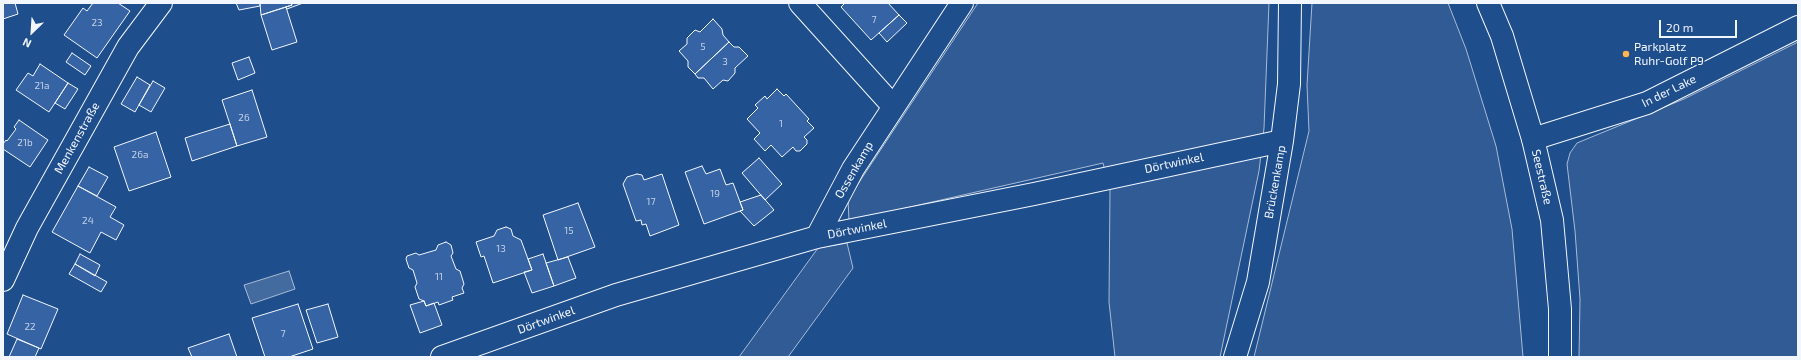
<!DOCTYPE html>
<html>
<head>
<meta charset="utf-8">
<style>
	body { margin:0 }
	#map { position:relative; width:1801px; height:360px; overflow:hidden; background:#1f4e8c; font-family:"Exo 2",sans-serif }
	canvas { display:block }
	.frame { position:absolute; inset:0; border:4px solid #f2f6ff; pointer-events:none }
	.north { position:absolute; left:12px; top:12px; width:40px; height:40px; -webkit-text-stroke:3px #1f4e8c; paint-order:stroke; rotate:205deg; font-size:11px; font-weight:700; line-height:16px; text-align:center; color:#f2f6ff }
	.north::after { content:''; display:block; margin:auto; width:14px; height:18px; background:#f2f6ff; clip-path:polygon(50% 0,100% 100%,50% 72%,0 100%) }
	.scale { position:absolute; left:1659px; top:20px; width:78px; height:18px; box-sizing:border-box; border:2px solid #f2f6ff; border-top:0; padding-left:5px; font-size:12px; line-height:14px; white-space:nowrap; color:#f2f6ff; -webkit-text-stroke:3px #1f4e8c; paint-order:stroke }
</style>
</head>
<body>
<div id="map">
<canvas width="1801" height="360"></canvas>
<div class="frame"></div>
<div class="north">N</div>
<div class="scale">20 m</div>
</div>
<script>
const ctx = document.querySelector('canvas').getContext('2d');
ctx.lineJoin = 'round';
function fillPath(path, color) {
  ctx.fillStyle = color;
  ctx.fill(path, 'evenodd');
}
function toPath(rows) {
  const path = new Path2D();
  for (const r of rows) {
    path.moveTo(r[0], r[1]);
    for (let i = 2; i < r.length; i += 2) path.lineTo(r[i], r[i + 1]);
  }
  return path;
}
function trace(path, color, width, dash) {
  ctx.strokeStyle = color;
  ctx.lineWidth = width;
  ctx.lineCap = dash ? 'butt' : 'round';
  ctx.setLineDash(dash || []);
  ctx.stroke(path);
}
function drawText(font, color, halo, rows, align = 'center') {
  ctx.font = font + ' "Exo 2",sans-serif';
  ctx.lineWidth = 3;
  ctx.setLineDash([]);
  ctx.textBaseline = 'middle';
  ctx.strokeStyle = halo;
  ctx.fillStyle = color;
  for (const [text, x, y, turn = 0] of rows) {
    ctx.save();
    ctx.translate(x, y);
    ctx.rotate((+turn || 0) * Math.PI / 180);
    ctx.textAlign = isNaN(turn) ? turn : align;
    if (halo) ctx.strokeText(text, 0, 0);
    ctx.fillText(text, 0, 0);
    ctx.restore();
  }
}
const green = toPath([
	[978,3,1269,3,1264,128,1259,171,1220,357,1115,357,1109,302,1110,190,1103,163,849,221,848,199,978,3],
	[1312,3,1448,3,1466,49,1496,146,1512,229,1523,357,1254,357,1309,131,1307,85,1312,3],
	[1798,42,1798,357,1579,357,1580,299,1575,231,1567,164,1570,153,1577,143,1684,99,1798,42],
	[847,243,853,268,788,357,739,357,818,248,847,243]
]);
fillPath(green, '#305b95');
trace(green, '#a8bbd7', 1);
const water = toPath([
	[289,271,295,289,251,304,244,285,289,271]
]);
fillPath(water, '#446ba0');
trace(water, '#a8bbd7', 1);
const building = toPath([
	[3,3,15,3,18,14,3,19,3,3],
	[93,3,118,3,130,11,97,58,64,35,83,8,87,11,93,3],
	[236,3,260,3,260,6,239,10,236,3],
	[260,3,291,3,292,5,261,15,260,3],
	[291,3,303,3,287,9,286,7,292,5,291,3],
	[845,3,888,3,899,15,871,40,841,7,845,3],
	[286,7,297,42,272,50,261,15,286,7],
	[899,15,907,23,887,42,879,33,899,15],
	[713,19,722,29,723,35,729,42,695,74,688,67,688,61,679,51,687,44,687,38,695,30,700,32,713,19],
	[729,42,734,47,739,47,748,56,735,68,735,73,728,81,723,80,713,89,704,78,698,78,695,74,729,42],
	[72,53,91,66,85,75,66,62,72,53],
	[249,57,255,73,238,80,232,63,249,57],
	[40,64,68,83,49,112,16,90,28,73,33,76,40,64],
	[137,77,150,85,135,112,121,104,137,77],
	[153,81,165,88,151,112,139,105,153,81],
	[68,83,78,89,65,109,55,103,68,83],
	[777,89,784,96,786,94,809,119,807,121,814,128,804,137,807,140,807,144,800,151,796,151,793,147,782,157,771,145,765,151,754,139,760,133,747,119,758,108,755,105,765,96,767,99,777,89],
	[252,90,267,137,237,146,222,100,252,90],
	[19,120,48,140,30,167,3,149,3,144,6,140,7,141,16,129,14,127,19,120],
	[230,124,237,146,192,161,185,138,230,124],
	[156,132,171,177,129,191,114,147,156,132],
	[759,158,782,184,765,200,742,173,759,158],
	[702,166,706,174,720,169,726,185,733,183,743,210,704,224,685,172,702,166],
	[89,167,108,177,97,196,78,186,89,167],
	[637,174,642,175,644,180,662,174,679,225,650,236,646,224,642,225,641,220,636,221,623,184,627,177,637,174],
	[78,186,116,207,110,217,124,225,116,240,101,232,90,253,52,232,78,186],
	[761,195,774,210,754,226,740,211,743,210,740,202,761,195],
	[578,203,595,247,558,260,543,215,578,203],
	[506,227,511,229,513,236,521,240,532,270,493,283,484,256,481,257,476,242,494,236,497,230,506,227],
	[446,242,451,245,453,253,451,256,456,269,460,271,464,284,462,288,464,293,452,297,453,300,439,305,438,302,426,306,424,301,419,299,415,287,417,283,413,270,409,268,406,259,407,256,416,253,419,255,436,250,438,245,446,242],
	[80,254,100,265,95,276,75,264,80,254],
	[543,254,554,286,532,293,524,272,532,270,528,259,543,254],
	[568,257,576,278,554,286,546,263,568,257],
	[75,264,107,282,101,292,69,274,75,264],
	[23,295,58,309,41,349,7,334,23,295],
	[424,301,426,306,434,303,442,325,420,333,410,305,424,301],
	[298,304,313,349,289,357,265,357,252,318,298,304],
	[328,304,338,337,317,343,306,310,328,304],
	[229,334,237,357,192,357,188,348,229,334],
	[17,339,39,348,35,357,9,357,17,339]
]);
fillPath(building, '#3563a3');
trace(building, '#f2f6ff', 1);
const street = toPath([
	[800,3,893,106],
	[1533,139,1647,103,1798,27],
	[817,237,853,169,962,3],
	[3,280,27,228,128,47,161,3],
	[442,357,616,295,817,237,1034,194,1282,141],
	[1235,357,1258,282,1282,141,1289,84,1290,3]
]);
const secondary = toPath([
	[1488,3,1502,36,1533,139,1552,220,1560,309,1560,357]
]);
trace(street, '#f2f6ff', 24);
trace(secondary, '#f2f6ff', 24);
trace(street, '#1f4e8c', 22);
trace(secondary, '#1f4e8c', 22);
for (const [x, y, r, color] of [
	[1626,54,4,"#ffb74d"]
]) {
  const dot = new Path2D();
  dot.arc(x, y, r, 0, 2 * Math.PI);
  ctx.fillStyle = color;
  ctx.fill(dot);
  trace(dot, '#1f4e8c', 1.5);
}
drawText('10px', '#c3d1e8', null, [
	["7",874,20],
	["23",97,23],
	["5",703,47],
	["3",725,62],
	["21a",42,86],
	["26",244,118],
	["1",781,124],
	["21b",25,143],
	["26a",140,155],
	["19",715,194],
	["17",651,202],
	["24",88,221],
	["15",569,231],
	["13",501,249],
	["11",439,277],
	["22",30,327],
	["7",283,334]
]);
drawText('12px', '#f2f6ff', '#1f4e8c', [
	["Parkplatz",1634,47],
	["Ruhr-Golf P9",1634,61]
], 'left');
drawText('12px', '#f2f6ff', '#1f4e8c', [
	["In der Lake",1669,91,-26],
	["Menkenstraße",77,138,-61],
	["Dörtwinkel",1174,163,-12],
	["Ossenkamp",854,170,-60],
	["Seestraße",1542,177,77],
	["Brückenkamp",1275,182,-80],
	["Dörtwinkel",857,229,-11],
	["Dörtwinkel",546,320,-20]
]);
</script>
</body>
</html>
